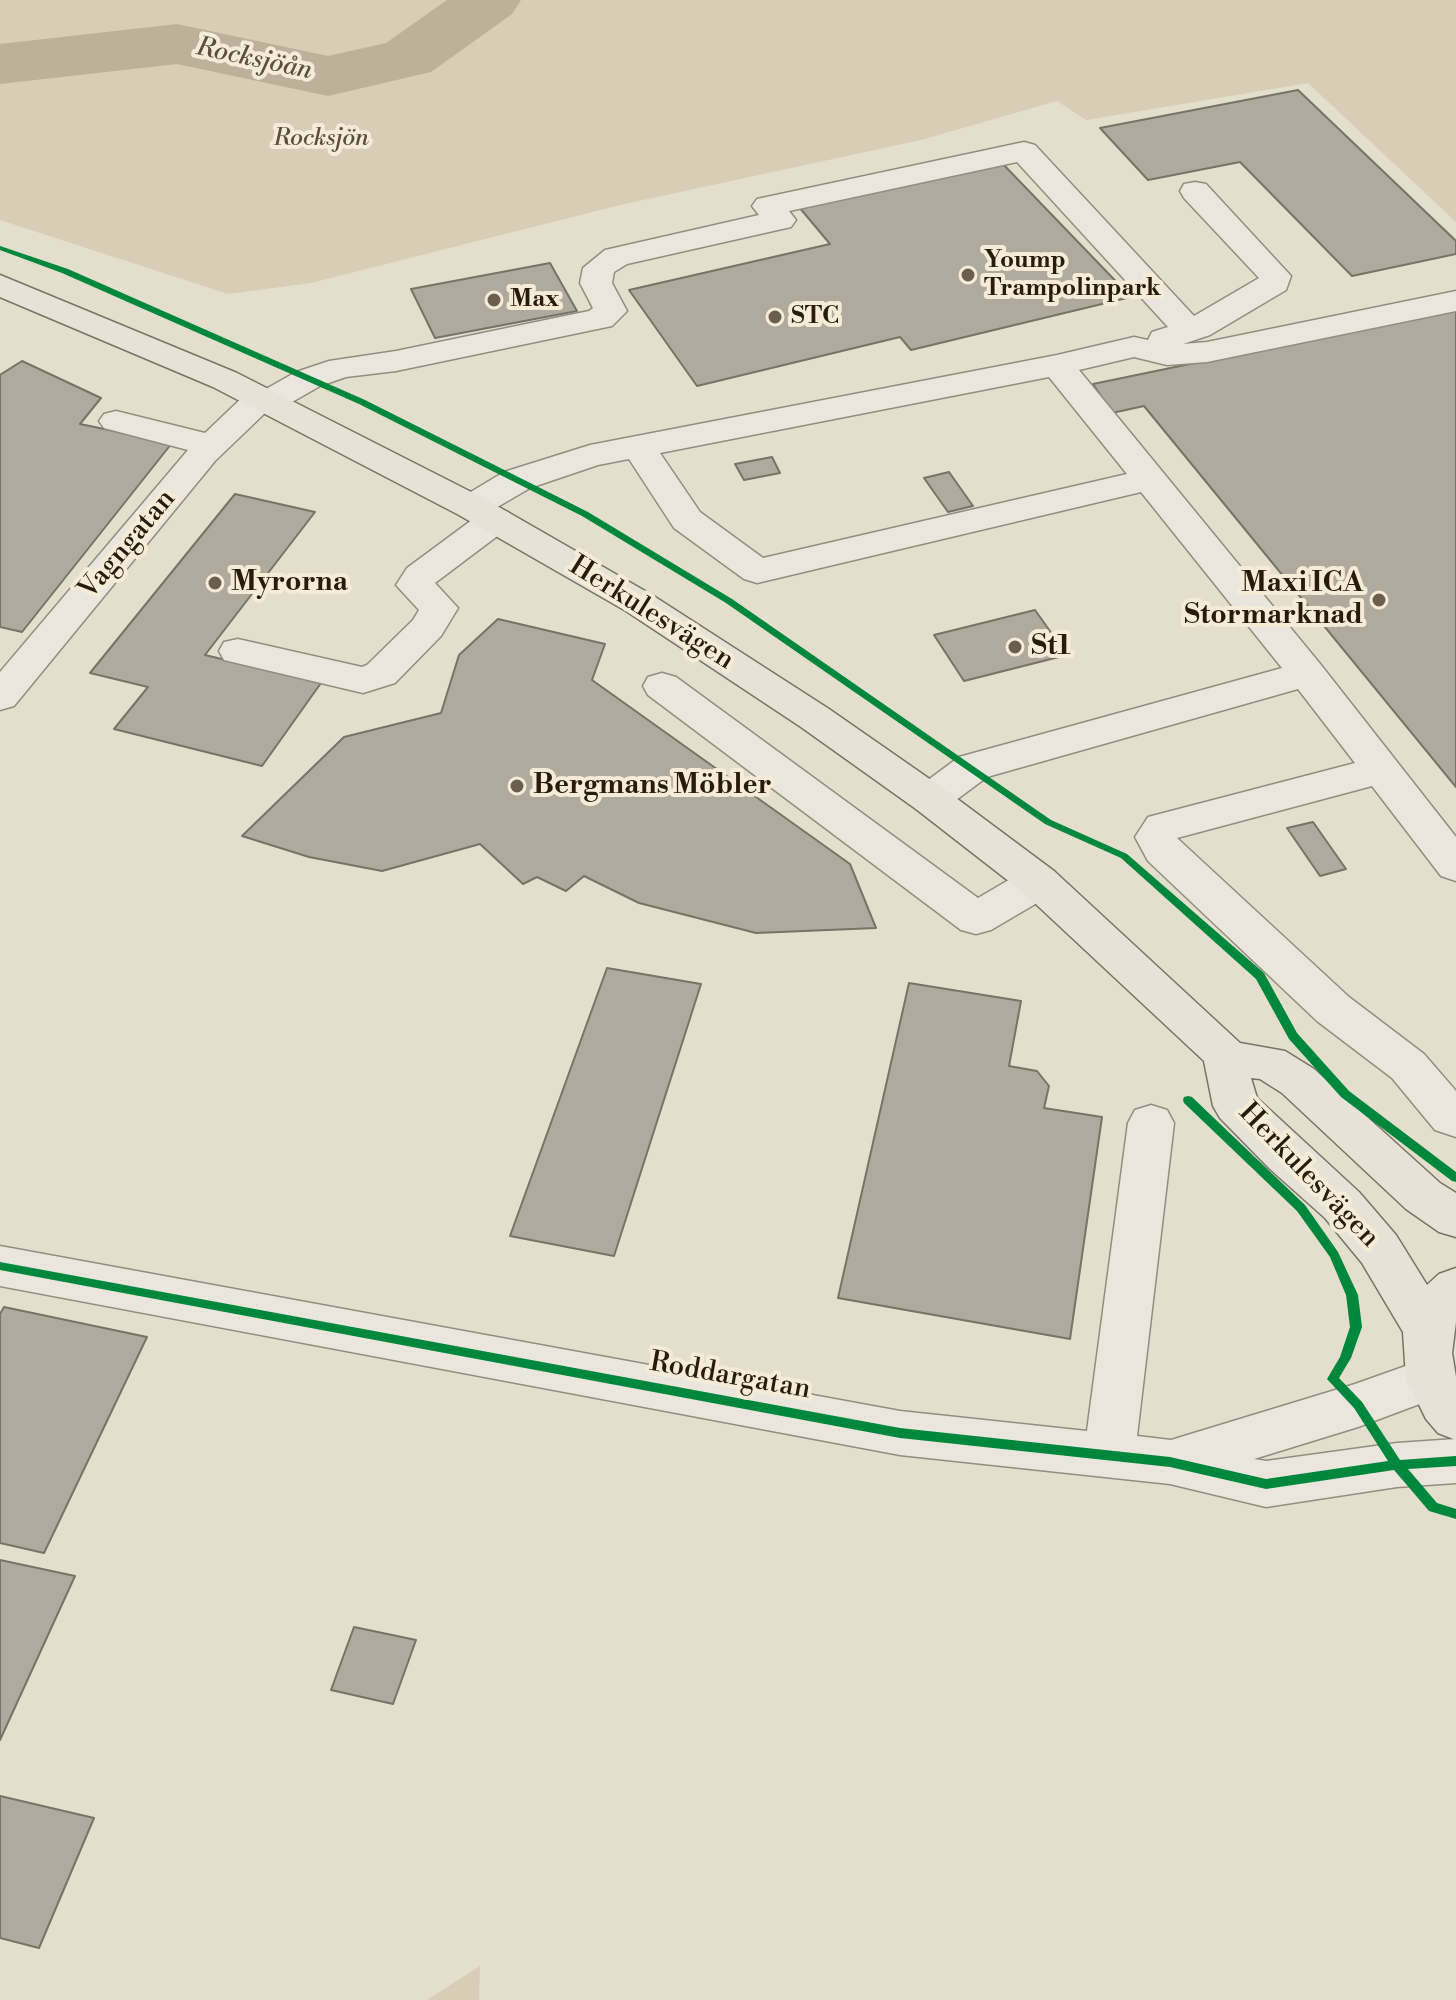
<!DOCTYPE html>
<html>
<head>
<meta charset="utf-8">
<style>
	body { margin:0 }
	canvas { display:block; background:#e4decc }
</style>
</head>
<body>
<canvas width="1456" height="2000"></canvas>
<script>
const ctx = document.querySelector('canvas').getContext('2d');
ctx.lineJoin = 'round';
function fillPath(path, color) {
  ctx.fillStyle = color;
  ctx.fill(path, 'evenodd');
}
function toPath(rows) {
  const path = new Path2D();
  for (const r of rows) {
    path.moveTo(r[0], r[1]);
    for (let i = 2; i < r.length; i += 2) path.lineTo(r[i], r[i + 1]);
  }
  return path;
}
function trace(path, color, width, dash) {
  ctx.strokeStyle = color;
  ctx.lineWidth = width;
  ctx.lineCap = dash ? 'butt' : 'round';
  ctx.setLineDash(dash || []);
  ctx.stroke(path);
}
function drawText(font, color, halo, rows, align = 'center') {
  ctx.font = font + ' "Libre Bodoni",serif';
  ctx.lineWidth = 8;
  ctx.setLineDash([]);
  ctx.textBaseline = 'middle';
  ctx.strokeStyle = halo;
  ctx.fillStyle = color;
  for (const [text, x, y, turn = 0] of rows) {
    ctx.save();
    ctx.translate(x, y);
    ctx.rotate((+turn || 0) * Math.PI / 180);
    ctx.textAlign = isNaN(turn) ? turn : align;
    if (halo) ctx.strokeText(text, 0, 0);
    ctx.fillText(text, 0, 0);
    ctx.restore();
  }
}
fillPath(toPath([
	[0,0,1456,0,1456,222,1308,83,1086,120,1057,101,921,140,620,205,311,283,228,294,0,220],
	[480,1966,479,2000,427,2000]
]), '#d7ceb5');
fillPath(toPath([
	[447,0,521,0,512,14,431,72,328,96,177,64,0,84,0,44,177,24,328,56,386,43,447,0]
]), '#bdb199');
const building = toPath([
	[1298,90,1456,241,1456,254,1352,276,1240,162,1148,180,1100,128,1298,90],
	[1001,162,1131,297,911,350,900,337,697,386,629,290,830,244,799,207,1001,162],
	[550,263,577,311,435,338,411,289,550,263],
	[1456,309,1456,787,1144,406,1112,413,1093,384,1456,309],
	[22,361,101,398,80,424,172,443,22,632,0,627,0,375,22,361],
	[772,457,780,473,744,480,735,464,772,457],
	[949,472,973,506,948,512,924,478,949,472],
	[235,494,315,512,205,655,321,683,262,766,114,729,148,687,90,673,235,494],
	[1035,610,1067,655,964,681,934,635,1035,610],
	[498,619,605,644,592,680,850,864,876,928,756,933,639,903,584,876,566,891,537,877,523,884,480,844,382,871,309,857,242,836,344,737,441,713,459,655,498,619],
	[1313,822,1346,869,1320,876,1287,828,1313,822],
	[607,968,701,984,614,1256,510,1236,607,968],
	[909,983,1021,1001,1009,1066,1037,1071,1049,1086,1044,1108,1102,1117,1070,1339,838,1298,909,983],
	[4,1307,147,1337,44,1553,0,1543,0,1314,4,1307],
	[0,1560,75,1576,0,1740,0,1560],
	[354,1627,416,1640,393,1704,331,1690,354,1627],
	[0,1796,94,1818,39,1948,0,1938,0,1796]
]);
fillPath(building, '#afaa9d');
trace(building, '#787367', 2);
const minor = toPath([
	[1024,142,1035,145,1194,316,1259,278,1184,198,1180,191,1184,184,1195,182,1206,184,1291,276,1286,290,1210,335,1183,344,1207,342,1456,291,1456,311,1207,362,1167,365,1134,357,1079,370,1321,665,1456,837,1456,881,1441,876,1372,786,1177,838,1349,997,1424,1054,1456,1091,1456,1137,1435,1130,1392,1078,1317,1021,1148,861,1135,837,1148,817,1355,763,1298,689,987,777,944,809,930,813,916,809,910,799,916,789,959,757,1282,668,1141,492,757,583,744,579,674,528,629,459,598,465,530,488,494,509,508,512,513,520,508,528,435,583,458,608,441,636,395,683,363,693,224,660,219,651,224,642,238,639,362,667,367,665,413,620,419,610,396,585,407,568,476,517,459,515,454,507,459,499,504,472,590,445,1057,355,1134,337,1148,340,1152,332,1168,327,1017,162,789,211,796,220,791,227,627,264,614,272,612,283,627,311,612,326,396,371,346,377,320,386,280,409,266,412,215,461,14,706,0,710,0,672,188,450,104,428,99,421,104,414,116,411,205,433,249,391,266,389,296,372,329,361,396,351,589,311,593,308,580,283,583,268,605,250,759,215,752,206,757,199,1024,142],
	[1049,377,1127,474,763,558,700,512,660,453,1049,377],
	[662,673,676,677,978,898,1024,871,1039,867,1054,871,1060,882,1054,893,991,930,976,934,961,930,648,695,643,686,648,677,662,673],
	[1151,1105,1167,1110,1174,1123,1137,1436,1171,1440,1355,1384,1431,1357,1449,1363,1456,1378,1449,1393,1358,1427,1254,1459,1266,1461,1397,1443,1456,1439,1456,1483,1397,1487,1266,1507,1170,1484,900,1455,0,1286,0,1246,900,1411,1087,1431,1128,1123,1135,1110,1151,1105]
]);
const major = toPath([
	[0,275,237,373,485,499,652,595,829,709,944,789,1054,871,1240,1043,1285,1051,1314,1069,1440,1183,1456,1193,1456,1237,1439,1232,1406,1209,1282,1093,1260,1079,1251,1078,1257,1098,1359,1192,1396,1235,1427,1285,1439,1274,1456,1268,1456,1322,1452,1353,1456,1377,1456,1440,1438,1433,1426,1419,1406,1378,1403,1332,1362,1263,1325,1218,1270,1169,1220,1118,1213,1106,1204,1061,1024,893,916,809,801,727,626,611,459,515,213,387,0,297,0,275]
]);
trace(minor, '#928d81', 3);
trace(major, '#787367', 3);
fillPath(minor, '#eae6de');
fillPath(major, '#e7e2d8');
fillPath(toPath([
	[0,246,68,269,365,400,588,512,732,599,1051,820,1127,854,1264,973,1297,1033,1349,1091,1456,1172,1456,1182,1452,1181,1341,1097,1289,1039,1256,979,1121,858,1045,824,726,603,582,516,359,404,62,273,0,250,0,246],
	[1188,1096,1192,1097,1305,1205,1338,1252,1358,1295,1362,1327,1351,1358,1339,1378,1362,1402,1400,1460,1456,1456,1456,1466,1408,1469,1437,1503,1456,1509,1456,1519,1429,1511,1394,1470,1266,1489,1170,1467,900,1438,0,1270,0,1262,900,1428,1170,1457,1266,1479,1388,1461,1354,1408,1327,1379,1340,1357,1350,1327,1346,1295,1330,1257,1297,1211,1184,1103,1183,1100,1184,1097,1188,1096]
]), '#00873e');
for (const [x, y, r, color] of [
	[968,275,8,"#6a5f4f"],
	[494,300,8,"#6a5f4f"],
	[775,317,8,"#6a5f4f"],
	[215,583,8,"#6a5f4f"],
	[1379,600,8,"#6a5f4f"],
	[1015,647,8,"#6a5f4f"],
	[517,786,8,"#6a5f4f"]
]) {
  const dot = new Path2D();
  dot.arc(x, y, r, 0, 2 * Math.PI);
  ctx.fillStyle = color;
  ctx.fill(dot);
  trace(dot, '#f5ecd7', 3);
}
drawText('italic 24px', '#5a4d39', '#f5ecd7', [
	["Rocksjön",321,139]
]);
drawText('bold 24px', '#291b0c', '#f5ecd7', [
	["Yoump",984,261],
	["Trampolinpark",984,289],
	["Max",510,300],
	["STC",791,317]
], 'left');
drawText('italic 26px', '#5d4f3c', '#f5ecd7', [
	["Rocksjöån",254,60,12]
]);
drawText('28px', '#291b0c', '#f5ecd7', [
	["Vagngatan",128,545,-50],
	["Herkulesvägen",651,614,32],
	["Herkulesvägen",1308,1176,46],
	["Roddargatan",730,1377,10]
]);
drawText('bold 28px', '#291b0c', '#f5ecd7', [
	["Myrorna",231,583],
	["Maxi ICA",1363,584,"right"],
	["Stormarknad",1363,616,"right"],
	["St1",1031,647],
	["Bergmans Möbler",533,786]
], 'left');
</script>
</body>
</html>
